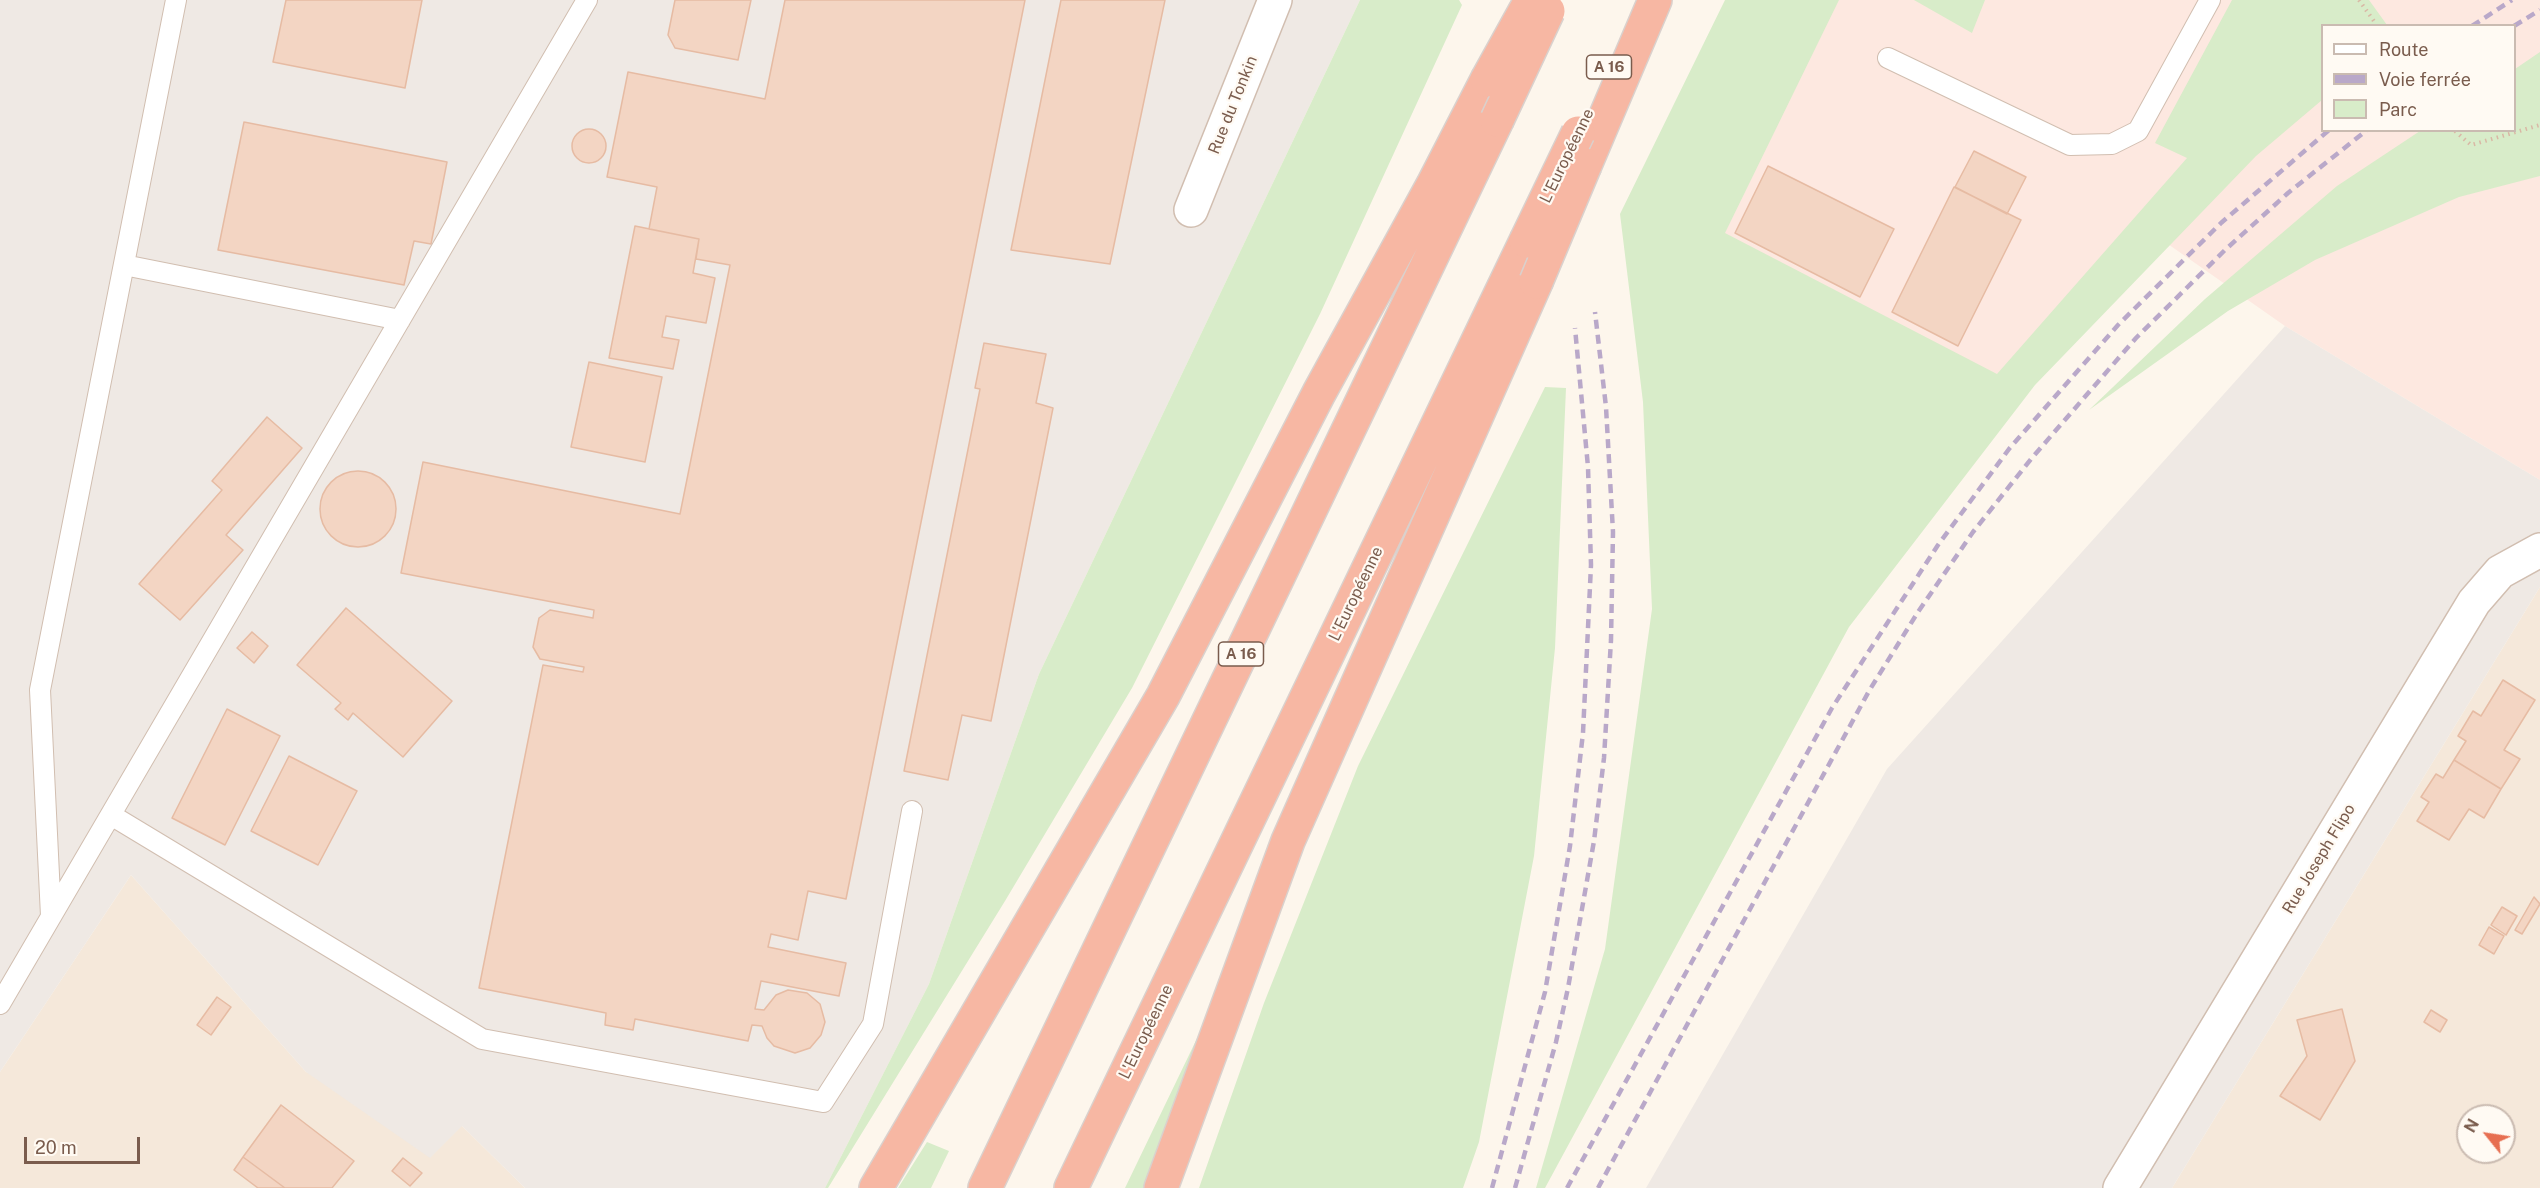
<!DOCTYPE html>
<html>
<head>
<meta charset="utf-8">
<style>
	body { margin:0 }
	#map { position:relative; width:2540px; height:1188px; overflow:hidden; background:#fdf6ec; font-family:"Public Sans",sans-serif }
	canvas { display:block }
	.legend { position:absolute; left:2321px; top:24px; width:195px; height:108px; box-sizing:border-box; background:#fffaf3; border:2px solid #cabbb1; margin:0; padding:8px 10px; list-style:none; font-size:18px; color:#7a5c4d }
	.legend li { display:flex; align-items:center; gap:12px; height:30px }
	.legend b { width:30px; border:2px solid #cabbb1 }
	.north { position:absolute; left:2456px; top:1104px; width:60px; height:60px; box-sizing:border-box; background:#fffaf3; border:2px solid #cabbb1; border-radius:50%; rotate:300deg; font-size:16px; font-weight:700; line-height:24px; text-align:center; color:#7a5c4d }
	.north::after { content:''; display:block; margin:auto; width:21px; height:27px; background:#e76f51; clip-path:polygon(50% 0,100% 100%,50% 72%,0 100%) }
	.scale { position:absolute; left:24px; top:1137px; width:116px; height:27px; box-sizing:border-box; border:3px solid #7a5c4d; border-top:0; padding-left:8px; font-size:18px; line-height:21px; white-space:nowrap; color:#7a5c4d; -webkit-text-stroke:4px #fffaf3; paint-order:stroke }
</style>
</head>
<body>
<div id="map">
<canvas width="2540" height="1188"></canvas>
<ul class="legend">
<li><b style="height:8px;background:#fff"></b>Route</li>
<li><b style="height:8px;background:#b9a8c9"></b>Voie ferrée</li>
<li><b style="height:16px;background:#d8ecc9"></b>Parc</li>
</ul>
<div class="north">N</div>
<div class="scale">20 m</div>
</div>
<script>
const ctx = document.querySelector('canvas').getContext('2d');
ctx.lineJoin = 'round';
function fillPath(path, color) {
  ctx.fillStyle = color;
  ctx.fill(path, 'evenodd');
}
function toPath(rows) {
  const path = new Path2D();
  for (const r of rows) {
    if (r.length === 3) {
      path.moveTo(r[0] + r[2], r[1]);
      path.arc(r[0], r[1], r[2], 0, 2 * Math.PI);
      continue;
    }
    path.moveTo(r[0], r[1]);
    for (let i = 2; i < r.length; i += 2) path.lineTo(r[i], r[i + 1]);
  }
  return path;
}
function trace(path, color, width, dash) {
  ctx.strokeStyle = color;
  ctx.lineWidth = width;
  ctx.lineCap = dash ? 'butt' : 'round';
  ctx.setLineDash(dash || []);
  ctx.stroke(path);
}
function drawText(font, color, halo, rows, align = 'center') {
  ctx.font = font + ' "Public Sans",sans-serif';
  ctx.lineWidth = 4.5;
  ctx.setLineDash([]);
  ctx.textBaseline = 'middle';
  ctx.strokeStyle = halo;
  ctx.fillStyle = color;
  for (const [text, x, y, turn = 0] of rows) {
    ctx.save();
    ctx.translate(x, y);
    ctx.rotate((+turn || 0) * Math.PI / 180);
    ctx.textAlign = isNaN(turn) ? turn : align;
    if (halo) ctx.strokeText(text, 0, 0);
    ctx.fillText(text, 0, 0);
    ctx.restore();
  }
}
fillPath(toPath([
	[2540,587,2540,1188,2172,1188],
	[2468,1116,2504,1116,2504,1152,2468,1152],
	[131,875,306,1072,462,1126,525,1188,0,1188,0,1072]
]), '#f5e8da');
fillPath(toPath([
	[1735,0,2540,0,2540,480,2285,326,2155,235,1988,407,1691,250],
	[2322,26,2514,26,2514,130,2322,130]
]), '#fde8e0');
fillPath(toPath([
	[0,0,1360,0,1039,674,929,984,825,1188,525,1188,462,1126,430,1158,306,1072,131,875,0,1072],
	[2285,326,2540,480,2540,587,2172,1188,1646,1188,1887,769]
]), '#efe9e4');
fillPath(toPath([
	[1360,0,1459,0,1462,5,1320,314,1132,688,1005,901,828,1188,825,1188,929,984,1039,674],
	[1725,0,1839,0,1725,233,1997,374,2187,158,2155,143,2232,0,2369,0,2387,25,2322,26,2322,100,2256,156,2035,385,1849,627,1545,1188,1536,1188,1605,949,1652,609,1643,402,1620,214],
	[1914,0,1985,0,1972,33],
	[2540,52,2540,176,2459,197,2315,260,2228,311,2089,410,2205,299,2337,186,2420,131,2514,130,2515,69],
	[1545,387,1566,388,1555,648,1534,856,1479,1142,1463,1188,1199,1188,1264,1003,1358,766],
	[1202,1028,1143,1188,1125,1188],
	[927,1142,949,1151,931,1188,898,1188]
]), '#d8ecc9');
const building = toPath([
	[286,0,422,0,405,88,273,62,286,0],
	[675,0,751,0,738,60,675,48,668,35,675,0],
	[785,0,1025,0,846,899,808,891,798,940,771,934,768,947,846,963,839,996,761,981,755,1009,764,1010,776,995,788,990,807,993,820,1004,825,1022,821,1035,810,1048,795,1053,774,1046,767,1038,762,1026,752,1025,748,1041,635,1019,633,1030,605,1025,606,1013,479,988,543,665,583,672,584,667,540,659,533,647,539,618,550,610,593,618,594,610,401,573,423,462,680,514,730,265,696,259,699,239,649,229,657,187,607,177,628,72,765,99,785,0],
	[1061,0,1165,0,1110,264,1011,250,1061,0],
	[244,122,447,162,431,244,414,241,404,285,218,250,244,122],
	[589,146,17],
	[1974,151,2026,177,2007,214,1955,187,1974,151],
	[1768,166,1894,229,1860,297,1735,233,1768,166],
	[1954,187,2021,220,1958,346,1892,312,1954,187],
	[635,226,699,239,693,273,715,278,706,323,666,316,662,337,679,340,673,369,609,358,635,226],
	[984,343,1046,354,1036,403,1053,408,991,721,962,715,948,780,904,771,980,389,975,388,984,343],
	[589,362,662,377,645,462,571,447,589,362],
	[267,417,302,448,226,535,243,550,180,620,139,584,222,490,212,481,267,417],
	[358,509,38],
	[346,608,452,701,403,757,353,713,348,720,335,709,341,703,297,665,346,608],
	[252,632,268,646,254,663,237,648,252,632],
	[2503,680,2535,700,2504,750,2520,759,2501,789,2454,760,2466,741,2458,736,2473,711,2481,716,2503,680],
	[227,709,280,736,225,845,172,818,227,709],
	[289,756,357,791,318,865,251,831,289,756],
	[2454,760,2501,789,2484,818,2469,809,2449,840,2417,821,2429,802,2421,797,2436,774,2443,778,2454,760],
	[2534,897,2540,904,2522,934,2515,930,2534,897],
	[2502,907,2517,916,2506,935,2491,925,2502,907],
	[2489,927,2504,936,2494,954,2479,945,2489,927],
	[217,997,231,1007,211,1035,197,1025,217,997],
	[2342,1009,2355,1061,2320,1120,2280,1096,2307,1056,2297,1020,2342,1009],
	[2431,1010,2447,1020,2440,1032,2424,1022,2431,1010],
	[281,1105,354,1161,332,1188,285,1188,243,1157,281,1105],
	[243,1157,285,1188,258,1188,234,1170,243,1157],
	[403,1158,422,1173,410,1186,392,1171,403,1158]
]);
fillPath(building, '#f3d5c3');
trace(building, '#e6bba3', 1.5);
const service = toPath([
	[1888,58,2070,145,2112,144,2138,131,2210,0],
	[124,265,400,320],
	[111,815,482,1039,823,1102,873,1024,912,811],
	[51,916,40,690,176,0],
	[0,1004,587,0]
]);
const minor = toPath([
	[1191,210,1275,0],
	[2120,1188,2474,602,2500,572,2540,550]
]);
const motorway = toPath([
	[1585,165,1655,0],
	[876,1188,1163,696,1319,393,1433,185,1487,80],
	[985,1188,1497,120],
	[1071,1188,1526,241],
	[1161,1188,1288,841,1536,282]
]);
trace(service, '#d1beb0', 22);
trace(minor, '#d1beb0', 36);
trace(motorway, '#dad1cd', 36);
trace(toPath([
	[2359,0,2376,24],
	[2455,131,2471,145,2540,125]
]), '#d9b8a5', 4, [1.5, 4.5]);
trace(service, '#fff', 20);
trace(minor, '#fff', 33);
trace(motorway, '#f7b7a3', 33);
trace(toPath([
	[2472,26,2512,0],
	[2514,26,2540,10],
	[1492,1188,1545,992,1570,846,1583,733,1591,565,1588,467,1575,328],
	[1515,1188,1556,1042,1568,988,1594,841,1604,758,1611,640,1613,532,1606,407,1595,312],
	[1567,1188,1832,708,1938,545,2009,449,2118,325,2221,223,2329,130],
	[1598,1188,1869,691,1918,612,1973,532,2031,459,2136,338,2225,250,2288,193,2367,130]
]), '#b9a8c9', 4.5, [9, 6]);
const motorwayBridge = toPath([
	[1487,80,1529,4],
	[1497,120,1548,11],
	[1526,241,1578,133],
	[1536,282,1585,165]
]);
trace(motorwayBridge, '#dad1cd', 36, []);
trace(motorwayBridge, '#f7b7a3', 33);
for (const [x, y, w] of [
	[1609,67,45],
	[1241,654,45]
]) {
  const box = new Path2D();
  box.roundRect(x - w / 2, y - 12, w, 24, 4.5);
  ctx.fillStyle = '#fffaf3';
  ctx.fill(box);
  trace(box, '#7a5c4d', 1.5);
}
drawText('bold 15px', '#7a5c4d', null, [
	["A 16",1609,67],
	["A 16",1241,654]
]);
drawText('16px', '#7a5c4d', '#fffaf3', [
	["Rue du Tonkin",1233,105,-68],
	["L'Européenne",1567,156,-64],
	["L'Européenne",1356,594,-64],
	["Rue Joseph Flipo",2319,859,-59],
	["L'Européenne",1146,1032,-64]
]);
</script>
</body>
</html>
